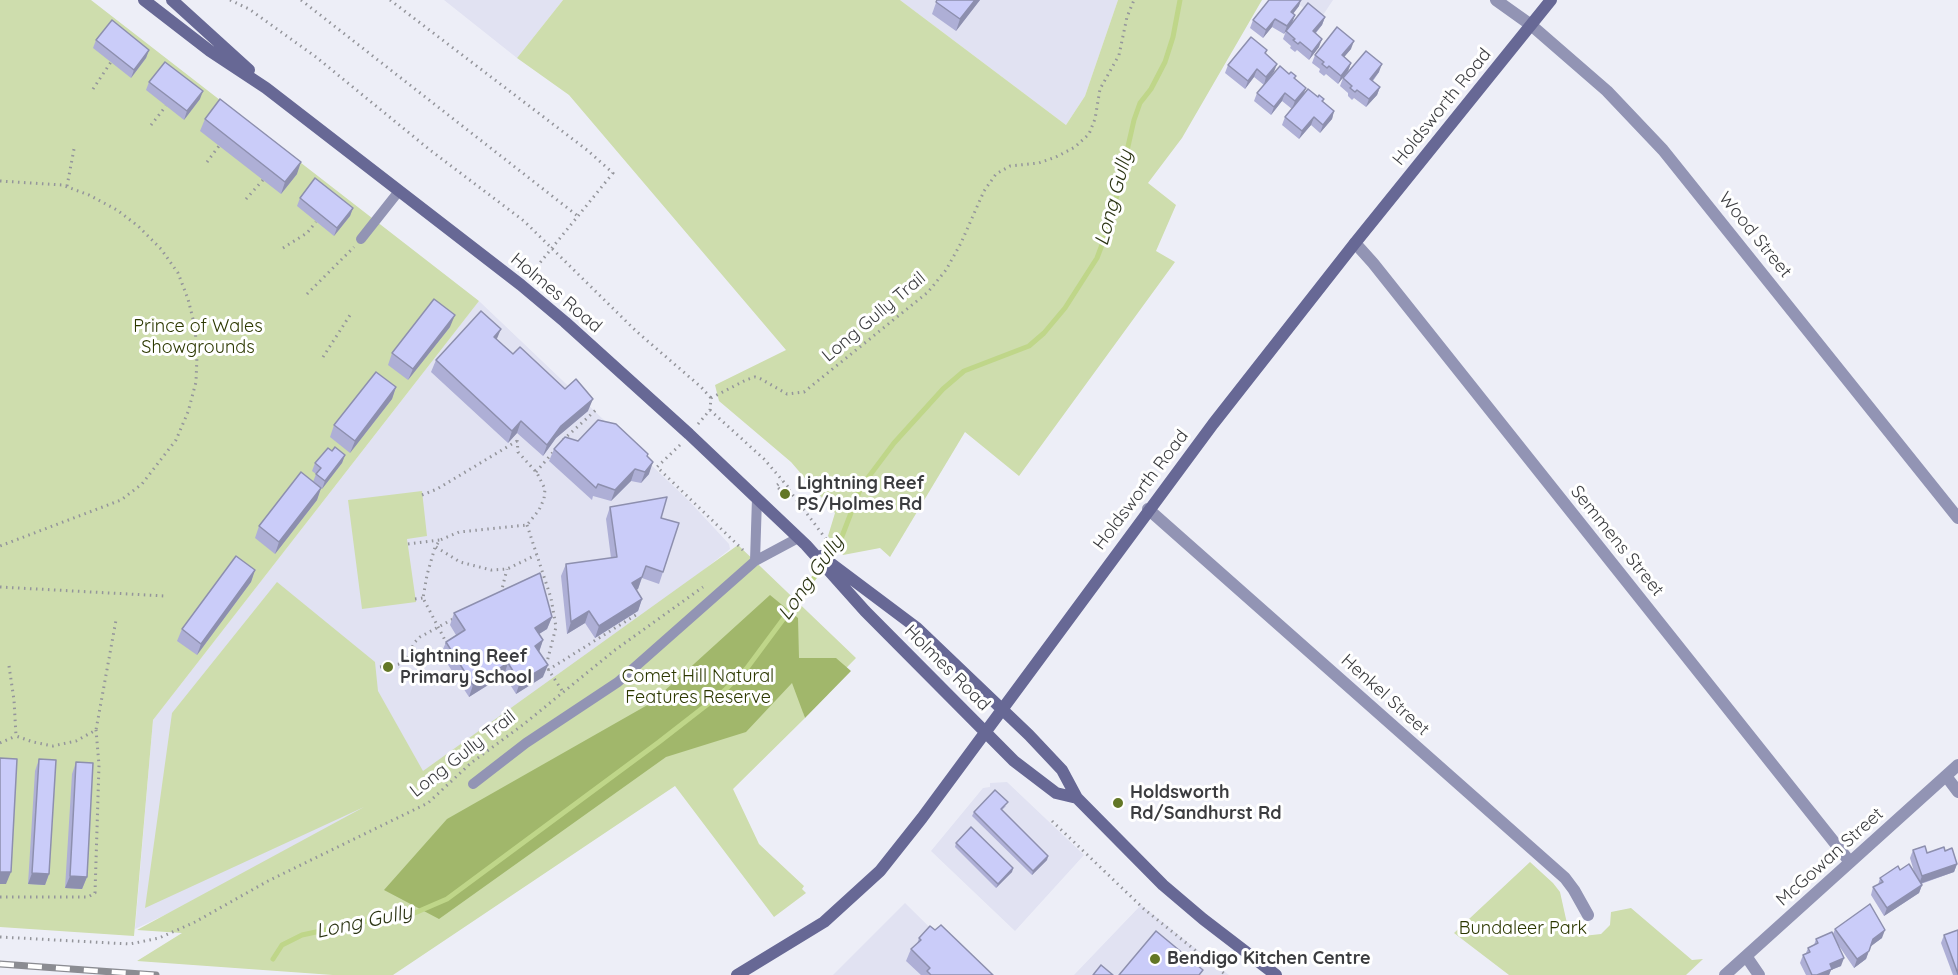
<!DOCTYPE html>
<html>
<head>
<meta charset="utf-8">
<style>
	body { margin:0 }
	canvas { display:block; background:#edeef7 }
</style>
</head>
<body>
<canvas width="1958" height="975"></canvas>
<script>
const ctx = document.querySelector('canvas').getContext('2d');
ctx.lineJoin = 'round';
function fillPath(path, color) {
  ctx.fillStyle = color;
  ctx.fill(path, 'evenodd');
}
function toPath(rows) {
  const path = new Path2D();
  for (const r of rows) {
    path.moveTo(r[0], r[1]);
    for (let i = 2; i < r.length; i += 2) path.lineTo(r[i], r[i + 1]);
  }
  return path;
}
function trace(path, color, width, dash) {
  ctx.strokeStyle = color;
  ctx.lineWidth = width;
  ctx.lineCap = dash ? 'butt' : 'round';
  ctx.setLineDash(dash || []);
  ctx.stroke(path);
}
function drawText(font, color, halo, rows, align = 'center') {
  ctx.font = font + ' Quicksand,sans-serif';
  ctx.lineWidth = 6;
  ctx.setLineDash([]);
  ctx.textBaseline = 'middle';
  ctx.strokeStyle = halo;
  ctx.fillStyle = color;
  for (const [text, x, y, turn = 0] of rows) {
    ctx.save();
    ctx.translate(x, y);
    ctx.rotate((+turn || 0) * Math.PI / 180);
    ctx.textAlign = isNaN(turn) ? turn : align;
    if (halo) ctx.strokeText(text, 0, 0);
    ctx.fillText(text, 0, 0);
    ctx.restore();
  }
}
fillPath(toPath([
	[444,0,563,0,517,58],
	[900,0,1118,0,1085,96,1066,125],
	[1294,0,1333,0,1319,21],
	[479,301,689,501,729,544,730,549,422,794,135,929,153,720],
	[1007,782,1084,855,1015,931,931,851,983,788,990,787,990,783],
	[905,903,978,975,833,975],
	[1141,905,1229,975,1074,975]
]), '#e1e2f2');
fillPath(toPath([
	[0,0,91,0,479,301,153,720,134,936,0,927],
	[563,0,900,0,1066,125,1085,96,1118,0,1262,0,1182,138,1148,183,1176,205,1156,251,1175,262,1019,476,965,432,890,557,880,548,843,555,828,536,835,513,791,462,719,401,715,385,786,350,569,95,517,58],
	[422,491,427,536,407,539,416,602,362,609,348,500],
	[738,545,856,658,803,712,805,718,733,789,759,844,804,886,802,889,806,893,774,917,675,786,393,975,333,975,137,961,182,933,137,930,364,807,145,908,172,713,277,582,375,662,378,691,423,771],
	[1530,862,1553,883,1560,892,1566,919,1568,927,1574,933,1583,936,1601,934,1610,925,1611,912,1631,908,1692,960,1703,959,1686,975,1509,975,1454,933]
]), '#ceddad');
fillPath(toPath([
	[770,595,798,618,799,658,836,658,851,671,805,718,792,683,746,732,666,757,439,919,384,890,447,819,651,703]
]), '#a1b76b');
trace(toPath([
	[273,959,282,945,302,935,367,921,410,915,447,899,659,742,722,693,747,668,839,544,861,487,894,443,943,389,964,371,1029,346,1044,333,1065,308,1097,258,1111,221,1134,120,1140,103,1151,89,1165,62,1173,37,1180,0]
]), '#bfd689', 5);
trace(toPath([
	[230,0,249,9,316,57,430,150,524,221,636,331,701,387,711,398],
	[301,0,579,217],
	[390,0,587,150,613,173,530,275],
	[93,89,111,62],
	[151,125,166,106],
	[207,162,219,146],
	[0,181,62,185,89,195,117,210,138,226,161,249,178,273,188,299,195,327,197,356,196,382,188,412,176,440,142,484,121,500,0,546],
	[67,186,74,149],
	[246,199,263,180],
	[283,248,307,233,316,222],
	[307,294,354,247],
	[323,357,352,312],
	[711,398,746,380,755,377,761,379,787,394,804,392,928,292,946,270,961,243,984,191,996,174,1010,166,1039,163,1056,157,1075,147,1089,134,1095,119,1100,89,1119,55,1127,17,1134,0],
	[710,410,764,459,789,488,785,494,776,486,782,481],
	[698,424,710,410,711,398],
	[563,440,597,409],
	[680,445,657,467,743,550],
	[536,472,555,450],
	[789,490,826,539],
	[422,495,437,489,517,441],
	[527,525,551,598,556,627,546,666,563,692],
	[408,544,440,540],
	[436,547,460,562,491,570,507,569,536,555],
	[0,587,165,596],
	[501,593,507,569],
	[415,599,423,598],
	[447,644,423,598,427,575,435,547,440,540,459,532,527,525,539,510,544,499,545,489,537,473,518,452,517,439],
	[9,666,14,700,16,736,33,742,53,746,76,741,96,730,116,620],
	[380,667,400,664,405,661,415,642,420,637,453,619],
	[548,670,639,613],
	[0,743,16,736],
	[1052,821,1144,909,1226,975],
	[0,897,88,897,95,893,99,765,96,730],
	[0,937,130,944,159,938,195,922,268,881,428,803,471,763,524,724,615,650,703,587]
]), '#94959b', 3, [1.5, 4.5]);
trace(toPath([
	[361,239,399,191],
	[755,561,757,498],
	[473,784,526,743,618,682,755,561,798,538]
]), '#9294b4', 10);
trace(toPath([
	[1531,25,1607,91,1663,150,1958,518],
	[1355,243,1373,263,1850,862],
	[1148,509,1565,878,1574,890,1588,915],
	[1946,776,1958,792],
	[1746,956,1759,975],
	[1725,975,1958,765]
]), '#9294b4', 12);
trace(toPath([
	[1496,0,1531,25]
]), '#9294b4', 12);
trace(toPath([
	[144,0,210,51,266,88,521,285,565,322,689,434,806,545,865,611,1014,761,1056,793,1077,798],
	[172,0,249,70],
	[821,556,917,628,1029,735,1062,770,1077,798,1163,885,1203,919,1276,975],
	[737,975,824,922,880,871,922,818,1213,424,1355,243,1551,0]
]), '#676895', 12);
const rail = toPath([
	[0,964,156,975]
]);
trace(rail, '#8b8c92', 7);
trace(rail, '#fff', 4.5, [14]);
fillPath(toPath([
	[937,0,980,0,956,31,932,14],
	[1299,6,1293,14,1295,15,1292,23,1325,17,1322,25,1316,33,1319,47,1309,60,1297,50,1295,52,1290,48,1291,46,1283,39,1286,31,1284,34,1272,27,1263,38,1250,28,1253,20],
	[96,40,149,50,146,58,131,78,93,48],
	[1351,49,1344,57,1351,63,1348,71,1338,84,1326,74,1324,76,1319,72,1320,69,1312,63,1315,55],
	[1266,54,1277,64,1264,85,1254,77,1245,89,1225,73,1228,65],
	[1379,72,1373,81,1380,87,1377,95,1366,107,1354,98,1352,100,1348,96,1348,93,1340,86,1343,78],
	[1289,74,1296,76,1295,78,1303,95,1318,97,1324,99,1323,102,1334,111,1332,119,1320,133,1311,125,1299,139,1282,125,1285,117,1292,109,1282,101,1271,115,1254,101,1257,93],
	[149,82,200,99,184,120,146,90],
	[205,119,297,174,281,194,200,131],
	[300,198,353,208,350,216,334,236,297,206],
	[450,327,408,380,388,365,392,353],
	[497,340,513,354,588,411,556,438,543,456,517,433,508,443,431,372,436,360],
	[396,387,392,399,350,453,330,437,334,425],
	[578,441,648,454,647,457,649,474,641,483,631,481,611,501,593,496,592,500,549,461,554,449],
	[332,451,345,455,342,463,322,489,321,488,317,500,275,554,255,538,259,526,313,482,316,474,312,471,315,463],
	[610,507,661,518,663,572,659,584,642,578,638,589,636,590,642,599,638,611,595,638,585,623,567,634,561,576,566,564,611,558,606,519],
	[255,570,251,582,197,655,177,641,182,629],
	[454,613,552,617,547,629,539,634,543,640,539,652,543,677,516,694,504,675,469,697,441,654,446,642,456,635,450,625],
	[39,759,49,874,45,885,28,884,35,771],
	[76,762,87,877,82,889,65,888,72,774],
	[1006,806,1002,810,1048,856,1047,860,1032,875,972,816,974,812],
	[956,843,1013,868,1012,872,996,888,955,847],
	[1913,850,1927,853,1945,851,1957,864,1954,872,1921,884,1922,885,1919,893,1884,916,1871,895,1873,887,1878,885,1880,878,1900,870,1915,875,1910,858],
	[1835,929,1882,938,1870,946,1866,959,1854,968,1839,946,1841,966,1831,970,1829,975,1806,975,1800,963,1803,955,1806,953,1808,948,1814,945,1816,939,1833,934],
	[935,930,993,975,921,975,906,961,911,949,917,944,919,938],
	[1958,930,1958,975,1953,975,1941,943,1944,935]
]), '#aeafd6');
fillPath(toPath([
	[975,0,980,0,956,31,960,19],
	[1301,0,1299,6,1288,20,1291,12],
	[1295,15,1292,23,1284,34,1287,26],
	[1325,17,1322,25,1310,39,1313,31],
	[1275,19,1272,27,1263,38,1266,30],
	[1322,39,1319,47,1309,60,1312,52],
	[1354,41,1351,49,1339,63,1342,55],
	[149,50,146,58,131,78,134,70],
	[1351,63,1348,71,1338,84,1341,76],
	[1277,64,1274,72,1264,85,1266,77],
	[1382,64,1379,72,1367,87,1370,79],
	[1257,69,1254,77,1245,89,1248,81],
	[1380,87,1377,95,1366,107,1369,99],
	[1306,88,1303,96,1292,109,1295,101],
	[203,91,200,99,184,120,187,111],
	[1285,93,1282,101,1271,115,1274,107],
	[1334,111,1332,119,1320,133,1323,125],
	[1314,117,1311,125,1299,139,1302,131],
	[301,162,297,174,281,194,285,182],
	[353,208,350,216,334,236,337,228],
	[455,315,450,327,408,380,413,369],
	[501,329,496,341,494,337],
	[396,387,392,399,350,453,355,441],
	[593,399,588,411,556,438,543,456,547,445,561,426],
	[521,421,517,433,508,443,512,431],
	[345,455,342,463,322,489,325,481],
	[653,462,649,474,641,483,645,472],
	[635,469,631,481,611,501,615,490],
	[321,488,317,500,275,554,279,542],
	[255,570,251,582,197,655,201,644],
	[642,577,638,589,628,595,632,583],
	[642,599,638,611,595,638,599,626],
	[589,611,585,623,567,634,571,622],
	[552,617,547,629,531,639,535,628],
	[543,640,539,652,535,646],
	[508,663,504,675,469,697,473,685],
	[548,665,543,677,516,694,520,682],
	[1048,856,1047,860,1032,875,1033,871],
	[1957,864,1954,872,1919,884,1922,876],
	[1013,868,1012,872,996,888,998,884],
	[0,872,11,872,6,884,0,884],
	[32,873,49,874,45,885,28,884],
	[70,876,87,877,82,889,65,888],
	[1922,885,1919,893,1884,916,1887,908],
	[1885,930,1882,938,1870,947,1873,939],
	[1869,951,1866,959,1854,968,1857,959],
	[1844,958,1841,966,1831,970,1829,975,1817,975,1830,964]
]), '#8d8fae');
const building = toPath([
	[937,0,975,0,960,19,936,2,937,0],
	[1269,0,1301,0,1291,12,1295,15,1287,26,1275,19,1266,30,1253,20,1269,0],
	[1308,3,1325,17,1313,31,1322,39,1312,52,1300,42,1298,44,1293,40,1295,39,1286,31,1308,3],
	[112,20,149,50,134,70,96,40,112,20],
	[1337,27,1354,41,1342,55,1351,63,1341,76,1329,66,1327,68,1322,64,1324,62,1315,55,1337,27],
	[1251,37,1267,50,1265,53,1277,64,1266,77,1257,69,1248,81,1228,65,1251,37],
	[1366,51,1382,64,1370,79,1380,87,1369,99,1357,90,1355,92,1350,88,1352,86,1343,78,1366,51],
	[165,62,203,91,187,111,149,82,165,62],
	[1280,66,1289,74,1291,72,1296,76,1294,78,1306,88,1295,101,1285,93,1274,107,1257,93,1280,66],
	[1308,89,1318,97,1319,95,1324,99,1322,101,1334,111,1323,125,1314,117,1302,131,1285,117,1308,89],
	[220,99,301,162,285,182,205,119,220,99],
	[315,178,353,208,337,228,300,198,315,178],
	[434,299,455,315,413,369,392,353,434,299],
	[481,311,501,329,494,337,513,354,520,347,565,389,576,379,593,399,561,426,547,445,521,421,512,431,436,360,481,311],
	[376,372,396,387,355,441,334,425,376,372],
	[598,420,616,424,648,454,647,456,653,462,645,472,635,469,615,490,598,484,596,488,554,449,565,437,578,441,598,420],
	[335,447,345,455,325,481,316,474,321,468,315,463,328,448,332,451,335,447],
	[301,472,321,488,279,542,259,526,301,472],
	[667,497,661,518,679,523,663,572,646,566,642,577,632,583,642,599,599,626,589,611,571,622,566,564,617,557,610,507,667,497],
	[236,556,255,570,201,644,182,629,236,556],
	[540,573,552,617,535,628,543,640,535,646,548,665,520,682,508,663,473,685,446,642,465,630,454,613,540,573],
	[0,758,17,759,11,872,0,872,0,758],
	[39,759,56,760,49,874,32,873,39,759],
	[76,762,93,763,87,877,70,876,76,762],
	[995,790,1008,802,1001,809,1048,856,1033,871,974,812,995,790],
	[971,827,1013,868,998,884,956,843,971,827],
	[1925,846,1927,853,1944,847,1945,851,1952,848,1957,864,1922,876,1913,850,1925,846],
	[1909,864,1922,885,1887,908,1873,887,1883,882,1880,878,1898,866,1900,870,1909,864],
	[1870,904,1885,930,1873,939,1869,951,1857,959,1835,929,1870,904],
	[941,925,993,975,931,975,927,971,930,968,911,949,921,940,919,938,930,926,935,930,941,925],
	[1958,930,1958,974,1944,935,1958,930],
	[1156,931,1203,970,1199,975,1119,975,1156,931],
	[1832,932,1844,958,1830,964,1832,969,1817,975,1812,975,1803,955,1810,952,1808,948,1818,943,1816,939,1832,932],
	[1101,965,1113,975,1093,975,1101,965]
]);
fillPath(building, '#caccf9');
trace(building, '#8d8fae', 1.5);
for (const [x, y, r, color] of [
	[785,494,6,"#637726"],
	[388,667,6,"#637726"],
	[1118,803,6,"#637726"],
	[1155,959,6,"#637726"]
]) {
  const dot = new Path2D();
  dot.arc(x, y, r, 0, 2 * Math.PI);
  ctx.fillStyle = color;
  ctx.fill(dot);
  trace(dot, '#fff', 2);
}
drawText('18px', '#3b3c3f', '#fff', [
	["Holdsworth Road",1442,107,-51],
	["Wood Street",1755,235,51],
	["Holmes Road",556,293,40],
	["Long Gully Trail",874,317,-40],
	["Holdsworth Road",1141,490,-53],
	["Semmens Street",1617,541,51],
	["Holmes Road",947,668,45],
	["Henkel Street",1385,695,42],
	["Long Gully Trail",463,754,-38],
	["McGowan Street",1830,857,-42]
]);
drawText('18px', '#2c3800', '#fff', [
	["Prince of Wales",198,327],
	["Showgrounds",198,348],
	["Comet Hill Natural",698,677],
	["Features Reserve",698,698],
	["Bundaleer Park",1523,929]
]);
drawText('bold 18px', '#3b3c3f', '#fff', [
	["Lightning Reef",797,484],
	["PS/Holmes Rd",797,505],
	["Lightning Reef",400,657],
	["Primary School",400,678],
	["Holdsworth",1130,793],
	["Rd/Sandhurst Rd",1130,814],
	["Bendigo Kitchen Centre",1167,959]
], 'left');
drawText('italic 20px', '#2b3413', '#fff', [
	["Long Gully",1114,198,-75],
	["Long Gully",811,578,-55],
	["Long Gully",364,922,-12]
]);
</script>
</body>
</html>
